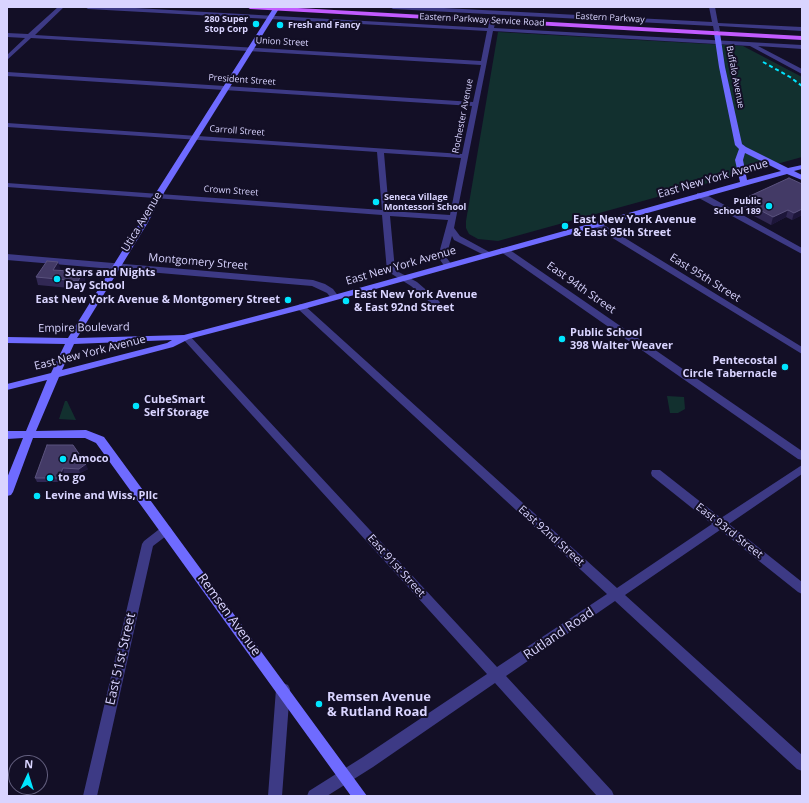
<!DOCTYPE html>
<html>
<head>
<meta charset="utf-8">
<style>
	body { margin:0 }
	#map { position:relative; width:809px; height:803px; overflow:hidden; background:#130f26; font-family:"Open Sans",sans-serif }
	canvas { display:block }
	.frame { position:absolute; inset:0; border:8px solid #d9d4ff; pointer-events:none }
	.north { position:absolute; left:8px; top:755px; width:40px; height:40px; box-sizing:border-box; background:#130f26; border:1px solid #625e7d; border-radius:50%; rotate:4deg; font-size:11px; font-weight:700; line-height:16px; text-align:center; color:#d9d4ff }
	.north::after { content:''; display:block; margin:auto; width:14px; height:18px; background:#00e5ff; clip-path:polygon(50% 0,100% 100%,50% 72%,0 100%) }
</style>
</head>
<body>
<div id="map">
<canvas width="809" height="803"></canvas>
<div class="frame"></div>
<div class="north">N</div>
</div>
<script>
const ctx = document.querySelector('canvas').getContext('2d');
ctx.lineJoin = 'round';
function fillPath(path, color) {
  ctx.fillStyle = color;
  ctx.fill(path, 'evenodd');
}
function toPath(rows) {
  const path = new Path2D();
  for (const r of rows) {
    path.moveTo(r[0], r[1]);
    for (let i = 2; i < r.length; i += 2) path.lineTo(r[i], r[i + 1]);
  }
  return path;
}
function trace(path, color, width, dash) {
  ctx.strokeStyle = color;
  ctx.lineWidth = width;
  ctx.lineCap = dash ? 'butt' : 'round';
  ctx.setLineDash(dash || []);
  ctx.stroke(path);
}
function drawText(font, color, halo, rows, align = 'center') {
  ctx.font = font + ' "Open Sans",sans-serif';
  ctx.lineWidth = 4;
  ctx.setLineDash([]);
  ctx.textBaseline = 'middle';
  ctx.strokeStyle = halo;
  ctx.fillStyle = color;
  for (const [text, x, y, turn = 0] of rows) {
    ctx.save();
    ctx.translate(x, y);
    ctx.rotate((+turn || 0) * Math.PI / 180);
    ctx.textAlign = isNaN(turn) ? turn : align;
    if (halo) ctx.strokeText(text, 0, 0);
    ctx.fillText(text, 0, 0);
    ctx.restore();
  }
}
fillPath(toPath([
	[498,32,743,46,802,77,802,157,498,241,478,239,469,234,466,228,466,221],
	[667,396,684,397,685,409,678,413,670,413],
	[65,401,67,401,76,420,59,419]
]), '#12302f');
fillPath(toPath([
	[58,7,64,7,35,35,481,61,487,31,88,9,85,7,118,7,488,28,489,23,492,21,495,23,494,28,802,45,802,49,758,46,802,69,802,74,750,46,493,31,454,228,460,236,493,254,492,256,486,256,454,240,452,236,446,257,452,265,451,267,445,267,438,257,448,220,390,216,395,270,417,282,439,301,440,303,436,306,433,305,411,286,387,271,382,215,7,187,7,183,382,210,377,152,7,127,7,123,462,154,472,106,7,76,7,72,473,102,481,65,31,38,7,60,7,55,25,38,7,37,7,33,28,34,58,7],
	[384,153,461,158,450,215,389,211,384,153],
	[390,7,425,7,712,22,709,7,715,7,718,23,802,27,802,31,719,26,720,31,717,33,714,31,713,26,393,9,390,7],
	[697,193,703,193,802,248,802,254,697,197,697,193],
	[593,222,599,222,802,347,802,354,593,226,593,222],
	[501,248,507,248,802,451,802,460,798,459,501,252,500,250,501,248],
	[7,254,313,280,325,284,333,289,339,297,335,300,332,299,327,293,312,286,7,260,7,254],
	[301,304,304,305,617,588,712,524,652,476,651,473,652,470,660,470,721,518,802,465,802,474,729,524,802,582,802,594,798,592,720,530,625,595,802,755,802,771,797,769,615,601,506,676,612,791,614,796,597,796,495,683,373,767,327,796,307,796,309,791,363,757,487,674,183,339,181,337,183,335,189,335,497,667,607,594,298,309,297,307,298,305,301,304],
	[166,526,170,527,172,530,170,533,153,546,97,796,83,796,142,544,144,541,162,527,166,526],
	[283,683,288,685,290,689,282,796,268,796,276,689,278,685,283,683]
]), '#3d3a85');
fillPath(toPath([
	[274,7,280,7,165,191,147,224,77,338,184,335,298,305,740,182,735,160,739,149,735,145,719,67,714,33,717,31,720,33,725,67,742,144,746,147,788,168,802,165,802,169,794,171,802,175,802,180,787,174,304,309,189,339,173,347,59,377,36,431,86,430,104,437,367,796,351,796,96,443,85,438,33,438,13,492,11,495,7,496,7,478,23,438,7,439,7,431,26,431,47,380,7,390,7,384,51,373,65,344,7,343,7,337,68,338,139,224,157,191,274,7],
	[745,153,781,171,747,180,743,160,745,153],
	[172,340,167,343,62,370,74,344,172,340]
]), '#6f6bff');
fillPath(toPath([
	[247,7,280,7,802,36,802,40,250,9,247,7]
]), '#c25bff');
trace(toPath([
	[763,62,790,77,802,86]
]), '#00e5ff', 2, [4, 3]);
fillPath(toPath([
	[789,178,802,215,792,220,786,217,771,225,739,208,741,200],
	[60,270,83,272,85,280,80,289,38,285,36,277],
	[47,445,88,469,80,473,64,473,61,482,37,482,35,478]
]), '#312854');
fillPath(toPath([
	[802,209,802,215,792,220,794,213],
	[788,210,786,217,771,225,773,217],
	[58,262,61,270,53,270],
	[83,272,85,280,80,289,78,281],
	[86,464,88,469,80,473,79,469],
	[63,468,64,473,61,482,59,478]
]), '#1d163a');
const building = toPath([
	[789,178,802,184,802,209,794,213,788,210,773,217,741,200,789,178],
	[47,261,58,262,53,270,83,272,78,281,36,277,47,261],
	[47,445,73,445,86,464,79,469,63,468,59,478,35,478,47,445]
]);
fillPath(building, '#433a66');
trace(building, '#5a527e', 1);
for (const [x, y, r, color] of [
	[256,24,4,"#00e5ff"],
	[280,25,4,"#00e5ff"],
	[376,202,4,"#00e5ff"],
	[769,206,4,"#00e5ff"],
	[565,226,4,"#00e5ff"],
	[57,279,4,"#00e5ff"],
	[288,300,4,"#00e5ff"],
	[346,301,4,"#00e5ff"],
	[562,339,4,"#00e5ff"],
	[785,367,4,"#00e5ff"],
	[136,406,4,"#00e5ff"],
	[63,459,4,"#00e5ff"],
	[50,478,4,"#00e5ff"],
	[37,496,4,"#00e5ff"],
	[319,704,4,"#00e5ff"]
]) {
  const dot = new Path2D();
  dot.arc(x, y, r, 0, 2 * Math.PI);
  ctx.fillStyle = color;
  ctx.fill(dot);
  trace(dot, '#130f26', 1.5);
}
drawText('9px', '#d9d4ff', '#130f26', [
	["Eastern Parkway",610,18,3],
	["Eastern Parkway Service Road",482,20,3],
	["Union Street",282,42,3],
	["Buffalo Avenue",735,77,79],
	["President Street",242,80,4],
	["Rochester Avenue",463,116,-79],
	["Carroll Street",237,131,4],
	["Crown Street",231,191,4]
]);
drawText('bold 9px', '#d9d4ff', '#130f26', [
	["280 Super",248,19],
	["Stop Corp",248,29],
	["Fresh and Fancy",288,25,"left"],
	["Seneca Village",384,197,"left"],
	["Montessori School",384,207,"left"],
	["Public",761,201],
	["School 189",761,211]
], 'right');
drawText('11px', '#d9d4ff', '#130f26', [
	["East New York Avenue",713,179,-16],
	["Utica Avenue",142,222,-59],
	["Montgomery Street",198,262,5],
	["East New York Avenue",401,266,-16],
	["East 95th Street",705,278,32],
	["East 94th Street",581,288,35],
	["Empire Boulevard",84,328,-1],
	["East New York Avenue",90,353,-14],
	["East 93rd Street",729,531,38],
	["East 92nd Street",551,536,42],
	["East 91st Street",396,566,48]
]);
drawText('bold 11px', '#d9d4ff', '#130f26', [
	["East New York Avenue",573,220],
	["& East 95th Street",573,233],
	["Stars and Nights",65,273],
	["Day School",65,286],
	["East New York Avenue",354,295],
	["& East 92nd Street",354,308],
	["East New York Avenue & Montgomery Street",280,300,"right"],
	["Public School",570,333],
	["398 Walter Weaver",570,346],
	["Pentecostal",777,361,"right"],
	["Circle Tabernacle",777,374,"right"],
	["CubeSmart",144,400],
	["Self Storage",144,413],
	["Amoco",71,459],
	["to go",58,478],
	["Levine and Wiss, Pllc",45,496]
], 'left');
drawText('13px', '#d9d4ff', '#130f26', [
	["Remsen Avenue",229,615,54],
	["Rutland Road",559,634,-34],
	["East 51st Street",121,659,-77]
]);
drawText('bold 13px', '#d9d4ff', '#130f26', [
	["Remsen Avenue",327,697],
	["& Rutland Road",327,712]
], 'left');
</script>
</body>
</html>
